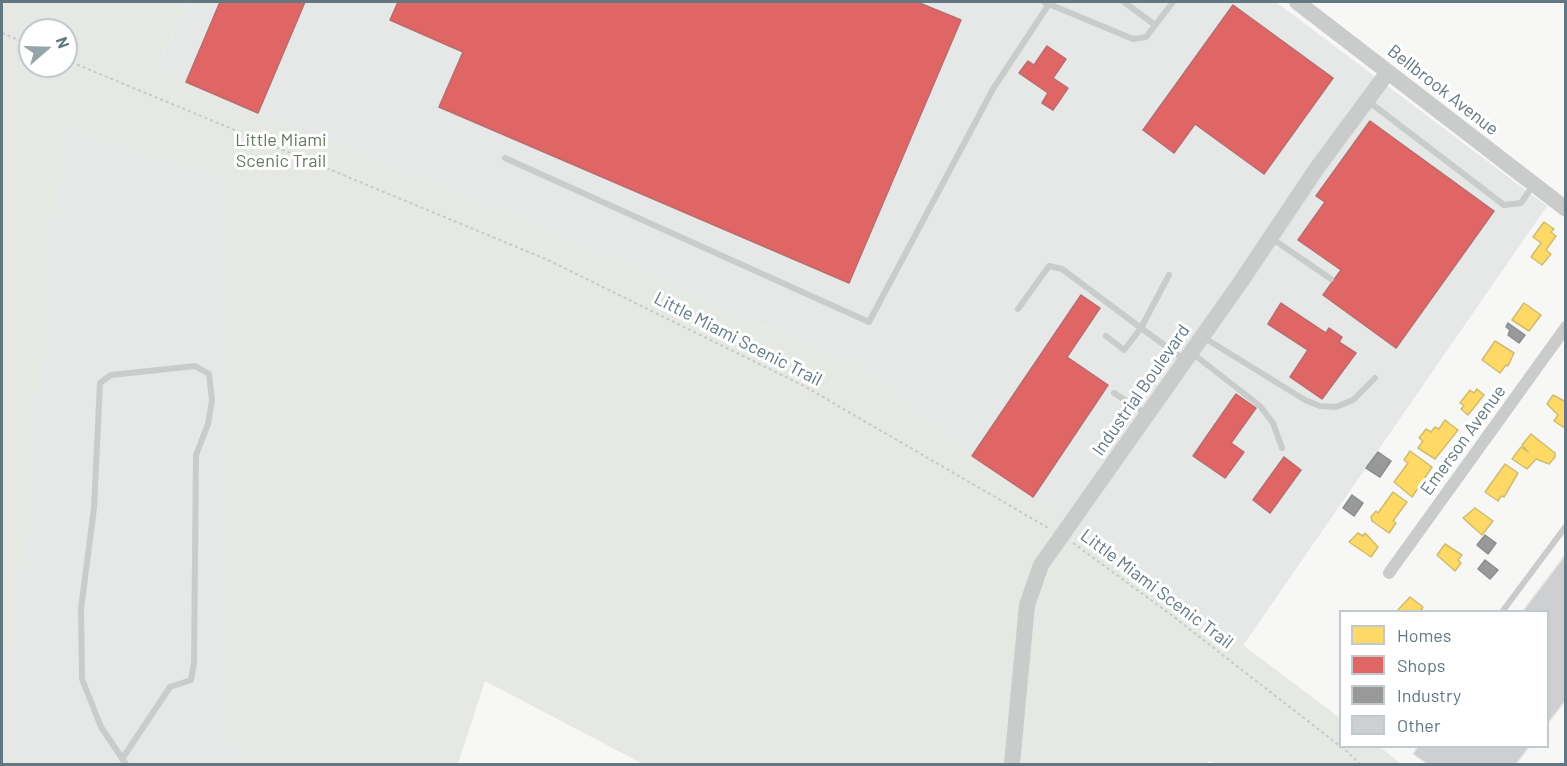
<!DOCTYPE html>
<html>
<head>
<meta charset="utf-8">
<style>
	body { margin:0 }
	#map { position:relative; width:1567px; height:766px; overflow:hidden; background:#f7f7f6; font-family:Barlow,sans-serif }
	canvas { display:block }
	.frame { position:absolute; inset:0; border:3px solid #627781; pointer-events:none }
	.legend { position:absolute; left:1339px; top:610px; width:210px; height:138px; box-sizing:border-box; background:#fff; border:2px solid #c0c9cd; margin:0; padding:8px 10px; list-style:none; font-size:18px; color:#627781 }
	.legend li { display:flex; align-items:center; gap:12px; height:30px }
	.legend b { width:30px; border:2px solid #c0c9cd }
	.north { position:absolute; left:18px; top:18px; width:60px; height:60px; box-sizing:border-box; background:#fff; border:2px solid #c0c9cd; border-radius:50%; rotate:70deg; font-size:16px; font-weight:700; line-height:24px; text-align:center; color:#627781 }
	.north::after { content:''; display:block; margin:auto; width:21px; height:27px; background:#96a4aa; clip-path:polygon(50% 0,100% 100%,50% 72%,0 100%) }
</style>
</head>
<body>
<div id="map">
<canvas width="1567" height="766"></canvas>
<div class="frame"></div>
<ul class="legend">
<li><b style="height:16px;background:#ffd966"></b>Homes</li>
<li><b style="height:16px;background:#e06666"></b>Shops</li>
<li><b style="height:16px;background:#999"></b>Industry</li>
<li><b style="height:16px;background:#cdcfd0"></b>Other</li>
</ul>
<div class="north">N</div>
</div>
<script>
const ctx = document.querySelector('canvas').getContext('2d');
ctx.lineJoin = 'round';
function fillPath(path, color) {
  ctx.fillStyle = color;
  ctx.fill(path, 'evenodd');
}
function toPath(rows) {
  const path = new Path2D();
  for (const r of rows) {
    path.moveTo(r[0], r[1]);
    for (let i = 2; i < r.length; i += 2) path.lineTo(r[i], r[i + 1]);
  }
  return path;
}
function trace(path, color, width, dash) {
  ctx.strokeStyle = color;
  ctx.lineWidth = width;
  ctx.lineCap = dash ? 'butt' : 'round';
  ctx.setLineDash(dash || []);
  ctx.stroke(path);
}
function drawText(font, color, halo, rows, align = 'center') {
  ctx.font = font + ' Barlow,sans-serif';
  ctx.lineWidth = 6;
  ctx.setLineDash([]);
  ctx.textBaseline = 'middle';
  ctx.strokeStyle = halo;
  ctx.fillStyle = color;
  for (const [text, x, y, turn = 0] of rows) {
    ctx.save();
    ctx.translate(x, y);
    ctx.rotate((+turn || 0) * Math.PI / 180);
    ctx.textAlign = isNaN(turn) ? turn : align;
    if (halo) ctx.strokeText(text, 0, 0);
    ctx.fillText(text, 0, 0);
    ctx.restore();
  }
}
fillPath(toPath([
	[188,2,1276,2,1547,206,1242,647,972,456,860,366,153,76],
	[2,56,267,174,320,764,2,764]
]), '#e6e8e7');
fillPath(toPath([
	[2,2,188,2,156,69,584,246,745,319,860,366,972,456,1239,642,1340,718,1340,746,1380,747,1401,764,1218,764,1209,761,1207,764,643,764,485,681,458,764,261,764,218,735,221,177,62,127,4,764,2,764],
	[30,30,66,30,66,66,30,66]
]), '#e6e9e3');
const homes = toPath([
	[1544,222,1554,229,1551,232,1556,236,1546,250,1551,254,1542,265,1531,257,1541,243,1533,237,1544,222],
	[1524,303,1541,315,1529,331,1512,320,1524,303],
	[1495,341,1514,353,1508,366,1506,365,1500,373,1482,360,1495,341],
	[1477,389,1484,395,1468,415,1461,409,1464,406,1460,403,1470,390,1474,393,1477,389],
	[1553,395,1566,402,1566,424,1563,427,1554,421,1558,415,1547,404,1553,395],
	[1445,420,1458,430,1435,459,1418,448,1423,441,1419,438,1426,429,1431,432,1435,427,1439,429,1445,420],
	[1531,434,1555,453,1555,457,1549,464,1536,459,1527,469,1512,459,1521,447,1528,452,1522,445,1531,434],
	[1410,451,1432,467,1412,497,1394,482,1408,463,1404,460,1410,451],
	[1505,464,1518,473,1504,497,1501,496,1498,501,1485,492,1505,464],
	[1393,492,1407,502,1393,521,1396,523,1389,533,1372,521,1371,517,1376,511,1378,513,1393,492],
	[1475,508,1493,521,1482,535,1463,518,1475,508],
	[1358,533,1363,536,1365,533,1367,535,1378,547,1371,557,1349,542,1358,533],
	[1445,544,1462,555,1458,560,1461,563,1455,571,1437,555,1445,544],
	[1410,597,1423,607,1420,612,1396,612,1410,597]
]);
fillPath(homes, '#ffd966');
trace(homes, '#d0bc6e', 1.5);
const shops = toPath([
	[220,2,305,2,258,113,186,82,220,2],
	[398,2,917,2,961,20,849,283,439,107,463,52,390,20,398,2],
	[1233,5,1333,78,1264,174,1195,124,1174,153,1143,130,1233,5],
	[1047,46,1066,59,1053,78,1068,88,1053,110,1042,103,1048,93,1019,73,1028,61,1034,65,1047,46],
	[1370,121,1494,211,1396,348,1323,295,1341,270,1298,240,1325,202,1316,196,1370,121],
	[1081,295,1100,308,1067,357,1108,385,1033,497,972,456,1081,295],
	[1281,303,1326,333,1329,328,1342,337,1339,342,1356,353,1322,399,1290,377,1308,350,1268,324,1281,303],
	[1236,394,1256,408,1231,443,1244,452,1225,478,1193,456,1236,394],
	[1284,457,1301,470,1270,513,1253,500,1284,457]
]);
fillPath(shops, '#e06666');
trace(shops, '#ba6b6e', 1.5);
const industry = toPath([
	[1508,323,1525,335,1519,343,1508,335,1510,330,1506,327,1508,323],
	[1378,452,1391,461,1380,477,1366,468,1378,452],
	[1352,495,1363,503,1354,516,1343,508,1352,495],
	[1485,535,1496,543,1488,554,1477,545,1485,535],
	[1485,560,1498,570,1490,579,1478,569,1485,560]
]);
fillPath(industry, '#999');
trace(industry, '#888f92', 1.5);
const building = toPath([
	[1566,554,1566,700,1548,723,1548,612,1522,612,1566,554],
	[1418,746,1530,746,1516,764,1427,764,1413,754,1418,746]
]);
fillPath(building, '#cdcfd0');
trace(building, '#e6e6e6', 1.5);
trace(toPath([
	[2,33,30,45],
	[66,60,548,260,804,386,1050,529],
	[1073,543,1170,614,1340,746],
	[1341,746,1360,764]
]), '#c8c9ca', 2, [3, 3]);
trace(toPath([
	[1044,2,1133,39,1146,37,1173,2],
	[1124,2,1155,25],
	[1368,101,1504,205,1521,203,1534,184],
	[505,158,869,322,993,89,1049,4],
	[1271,238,1331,279],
	[1169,275,1141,328,1185,360],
	[1018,309,1049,266,1062,269,1141,328,1124,350,1106,336],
	[1203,337,1305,400,1320,406,1336,407,1353,400,1375,378],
	[1192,353,1260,406,1273,423,1282,448],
	[1114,393,1147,414],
	[1502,612,1566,526],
	[122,759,170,687,191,680,194,663,196,455,208,424,212,400,209,374,195,366,111,375,100,383,94,508,81,609,82,679,101,727,126,764]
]), '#cacccc', 6);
trace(toPath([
	[1389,573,1566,327]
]), '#cacccc', 12);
trace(toPath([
	[1297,2,1566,209],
	[1012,764,1027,605,1041,565,1240,283,1317,168,1388,72]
]), '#cacccc', 16);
drawText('18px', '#627781', '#fff', [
	["Bellbrook Avenue",1443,90,38],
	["Little Miami Scenic Trail",738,339,27],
	["Industrial Boulevard",1141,390,-55],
	["Emerson Avenue",1463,440,-54],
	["Little Miami Scenic Trail",1157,589,37]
]);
drawText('18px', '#687961', '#fff', [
	["Little Miami",281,140],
	["Scenic Trail",281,161]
]);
</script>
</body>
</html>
